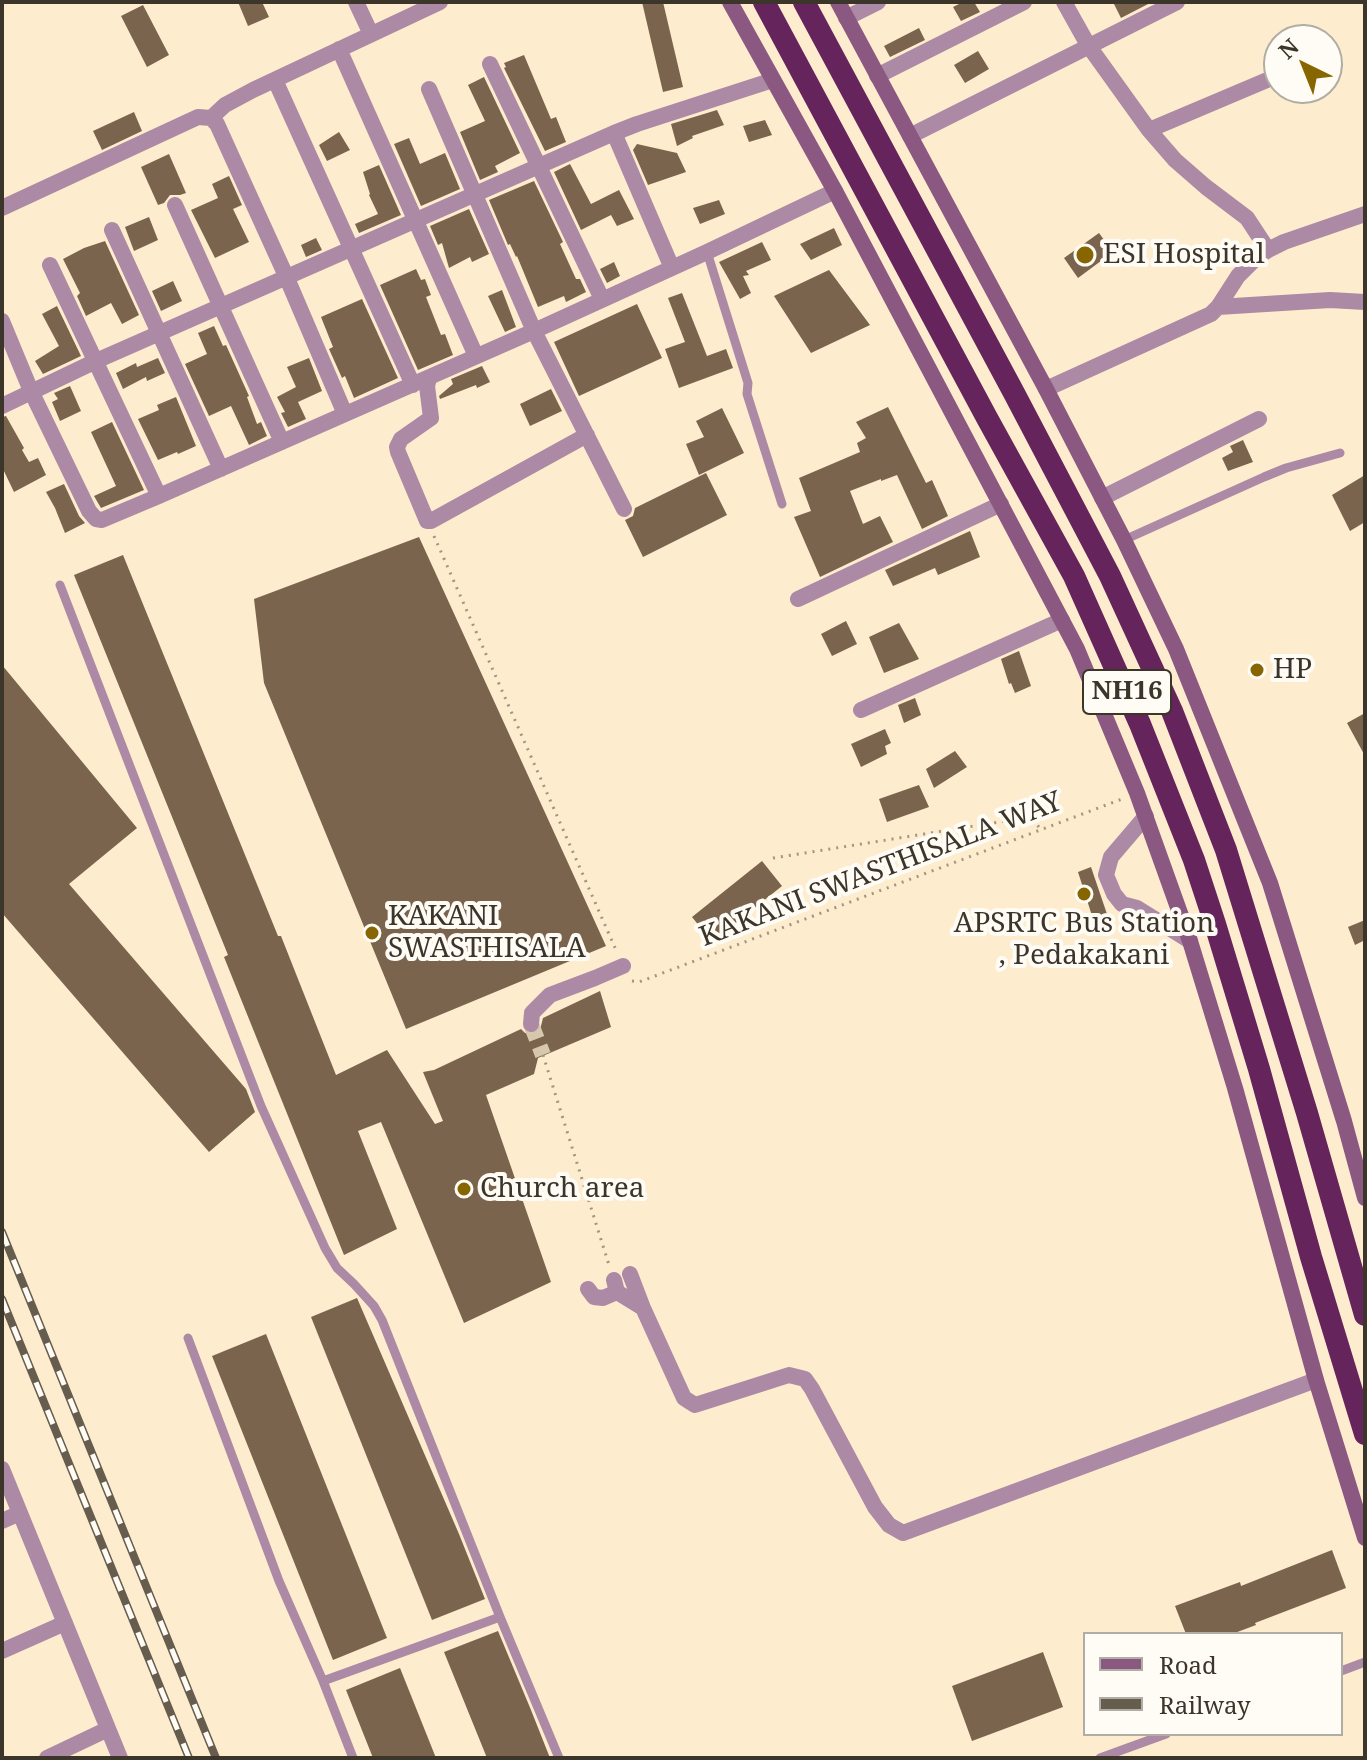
<!DOCTYPE html>
<html>
<head>
<meta charset="utf-8">
<style>
	body { margin:0 }
	#map { position:relative; width:1367px; height:1760px; overflow:hidden; background:#feecce; font-family:"Noto Serif",serif }
	canvas { display:block }
	.frame { position:absolute; inset:0; border:4px solid #3c352a; pointer-events:none }
	.legend { position:absolute; left:1083px; top:1632px; width:260px; height:104px; box-sizing:border-box; background:#fffbf5; border:2px solid #b1aca4; margin:0; padding:10px 14px; list-style:none; font-size:24px; color:#3c352a }
	.legend li { display:flex; align-items:center; gap:16px; height:40px }
	.legend b { width:40px; border:2px solid #b1aca4 }
	.north { position:absolute; left:1263px; top:24px; width:80px; height:80px; box-sizing:border-box; background:#fffbf5; border:2px solid #b1aca4; border-radius:50%; rotate:317deg; font-size:22px; font-weight:700; line-height:32px; text-align:center; color:#3c352a }
	.north::after { content:''; display:block; margin:auto; width:28px; height:36px; background:#876601; clip-path:polygon(50% 0,100% 100%,50% 72%,0 100%) }
</style>
</head>
<body>
<div id="map">
<canvas width="1367" height="1760"></canvas>
<div class="frame"></div>
<ul class="legend">
<li><b style="height:10px;background:#8a5881"></b>Road</li>
<li><b style="height:10px;background:#665d4e"></b>Railway</li>
</ul>
<div class="north">N</div>
</div>
<script>
const ctx = document.querySelector('canvas').getContext('2d');
ctx.lineJoin = 'round';
function fillPath(path, color) {
  ctx.fillStyle = color;
  ctx.fill(path, 'evenodd');
}
function toPath(rows) {
  const path = new Path2D();
  for (const r of rows) {
    path.moveTo(r[0], r[1]);
    for (let i = 2; i < r.length; i += 2) path.lineTo(r[i], r[i + 1]);
  }
  return path;
}
function trace(path, color, width, dash) {
  ctx.strokeStyle = color;
  ctx.lineWidth = width;
  ctx.lineCap = dash ? 'butt' : 'round';
  ctx.setLineDash(dash || []);
  ctx.stroke(path);
}
function drawText(font, color, halo, rows, align = 'center') {
  ctx.font = font + ' "Noto Serif",serif';
  ctx.lineWidth = 8;
  ctx.setLineDash([]);
  ctx.textBaseline = 'middle';
  ctx.strokeStyle = halo;
  ctx.fillStyle = color;
  for (const [text, x, y, turn = 0] of rows) {
    ctx.save();
    ctx.translate(x, y);
    ctx.rotate((+turn || 0) * Math.PI / 180);
    ctx.textAlign = isNaN(turn) ? turn : align;
    if (halo) ctx.strokeText(text, 0, 0);
    ctx.fillText(text, 0, 0);
    ctx.restore();
  }
}
fillPath(toPath([
	[238,2,262,2,269,17,248,26],
	[642,2,663,2,683,87,663,92],
	[963,2,974,2,980,12,961,21,953,7],
	[1113,2,1152,2,1121,18],
	[143,5,169,55,147,67,121,16],
	[919,28,925,40,890,57,884,46],
	[978,51,989,69,965,83,954,65],
	[524,55,551,119,556,117,566,142,545,151,504,68,506,67,504,63],
	[484,77,520,153,495,166,498,172,480,180,460,132,485,121,468,85],
	[717,110,724,125,692,136,693,138,677,146,671,124],
	[134,112,142,131,102,150,93,131],
	[765,120,772,135,749,142,743,126],
	[339,132,350,150,327,161,319,145],
	[409,138,420,164,445,153,460,189,421,206,394,144],
	[637,144,677,153,686,172,648,185,633,150],
	[169,154,186,193,180,195,170,195,164,203,158,205,141,167],
	[570,164,591,204,619,190,634,219,617,226,611,215,581,230,554,172],
	[379,165,401,215,359,233,355,224,378,214,369,195,370,194,363,172],
	[229,176,242,205,233,209,249,242,215,258,191,210,218,198,212,184],
	[534,181,563,242,560,244,576,279,580,279,586,292,566,302,564,296,538,307,517,256,516,257,510,244,508,245,489,200],
	[719,200,725,214,700,224,693,208],
	[469,209,489,254,472,262,470,257,449,268,442,243,438,245,430,226],
	[149,217,158,240,134,251,125,227],
	[834,228,842,245,811,260,800,244],
	[1099,233,1113,252,1078,278,1064,258],
	[316,238,322,250,306,257,301,245],
	[105,241,139,315,122,324,111,303,86,316,77,296,80,293,63,259,84,248],
	[762,242,771,260,746,271,749,275,743,276,751,293,740,299,719,262],
	[614,262,620,276,607,283,600,269],
	[416,269,421,280,425,279,431,295,426,297,441,335,445,334,453,355,418,370,380,285],
	[829,270,870,325,811,353,774,296],
	[173,281,182,301,161,311,152,291],
	[502,290,516,327,505,332,488,296],
	[682,293,707,356,726,349,733,368,679,388,665,349,685,342,668,298],
	[362,299,398,378,354,398,345,376,342,378,329,349,333,347,321,317],
	[637,304,662,358,579,396,554,342],
	[57,306,81,356,43,374,35,361,59,346,42,314],
	[214,326,223,346,226,345,249,396,247,397,257,424,261,422,267,436,249,445,231,406,209,416,185,364,207,354,198,333],
	[158,358,165,373,147,381,146,377,123,389,116,373,136,363,137,367],
	[309,358,322,391,298,402,306,419,288,427,281,413,285,412,277,397,296,387,287,367],
	[482,366,490,382,477,388,476,385,440,399,439,396,453,384,451,379],
	[70,386,81,411,60,421,52,402,58,399,54,393],
	[551,389,562,411,530,426,520,404],
	[176,397,196,446,178,454,177,452,158,460,138,419,159,410,157,405],
	[888,407,926,483,932,480,948,516,922,529,897,475,881,481,881,479,850,491,863,524,880,516,893,542,820,577,794,517,811,511,799,478,860,452,857,443,866,438,856,422],
	[722,408,744,453,699,475,686,444,704,437,696,421],
	[6,416,24,448,22,450,29,462,38,458,46,475,14,492,2,467,2,417],
	[112,422,144,490,101,508,94,496,116,486,91,432],
	[1243,440,1253,462,1228,471,1222,458,1233,452,1230,446],
	[706,473,727,515,643,557,625,520,633,516,635,508],
	[1365,475,1365,522,1350,531,1332,495],
	[64,484,79,516,85,523,65,533,55,508,46,492],
	[970,531,980,557,938,575,935,568,893,586,885,570],
	[419,537,606,946,406,1029,264,683,254,599],
	[123,555,278,936,281,936,336,1075,387,1050,435,1124,443,1121,423,1072,434,1070,521,1029,525,1033,535,1034,540,1030,543,1018,600,991,611,1027,538,1058,534,1074,486,1095,551,1282,464,1323,381,1122,358,1131,397,1229,344,1255,224,957,228,955,74,575],
	[846,621,857,644,832,656,821,634],
	[899,623,919,659,884,673,869,637],
	[1019,651,1031,686,1015,693,1011,683,1009,684,1001,659],
	[2,665,137,828,69,884,246,1089,255,1112,209,1152,2,913],
	[915,698,921,715,904,723,898,705],
	[1365,713,1365,756,1347,723],
	[885,729,891,743,885,746,887,754,861,767,851,744],
	[955,751,967,767,934,788,926,769],
	[919,785,929,807,887,822,879,799],
	[762,861,782,886,712,942,692,917],
	[1091,867,1108,917,1094,922,1078,872],
	[1365,920,1365,940,1355,945,1348,927],
	[357,1298,459,1534,485,1599,432,1620,311,1317],
	[266,1334,387,1638,333,1660,212,1356],
	[1332,1550,1346,1588,1255,1623,1256,1625,1232,1634,1186,1634,1175,1606,1240,1582,1241,1586],
	[498,1631,531,1710,550,1758,487,1758,444,1652],
	[1043,1652,1063,1707,972,1741,952,1686],
	[400,1668,436,1758,373,1758,346,1690]
]), '#7a644d');
trace(toPath([
	[531,1024,543,1055]
]), '#d7c7ad', 16, [16, 8]);
trace(toPath([
	[434,536,616,950],
	[773,858,1031,817,1042,831],
	[632,981,639,982,1122,799],
	[543,1055,609,1265]
]), '#a39681', 3, [2, 6]);
trace(toPath([
	[707,252,748,383,747,394,782,504],
	[1124,540,1264,477,1286,468,1340,453],
	[60,585,261,1106,325,1248,337,1268,354,1284,374,1306,382,1320,500,1617,559,1758],
	[188,1338,279,1581,323,1681,353,1758],
	[1341,1671,1365,1662],
	[323,1681,500,1617],
	[1100,1758,1166,1734]
]), '#ac89a5', 9);
trace(toPath([
	[356,2,371,34],
	[1064,2,1088,45,1149,130,1175,160,1206,187,1247,218,1268,250],
	[846,18,878,2],
	[339,49,476,356],
	[490,64,602,299],
	[877,76,1024,2],
	[275,80,413,385],
	[429,89,534,331,624,509],
	[211,118,225,105,253,90,440,2],
	[1149,130,1279,75],
	[614,133,672,268],
	[910,136,1177,2],
	[175,205,282,442],
	[2,208,198,117,211,118,217,124,286,276,345,414],
	[112,230,221,469],
	[50,265,159,496],
	[1218,307,1330,300,1365,302],
	[2,321,31,391,89,511,96,519,102,520,159,496,534,331,707,252,835,191],
	[429,378,427,386,431,418,401,439,397,447,398,452,427,521,431,521,587,435],
	[1046,389,1211,314,1218,307,1238,276,1256,258,1268,250,1284,242,1365,214],
	[2,406,96,361,614,133,637,124,773,80],
	[1102,498,1259,419],
	[798,599,1001,504],
	[861,710,1062,620],
	[1146,816,1111,857,1106,875,1114,894,1122,904,1137,908,1190,941],
	[531,1024,532,1013,550,995,595,978,623,966],
	[630,1274,643,1308],
	[614,1280,617,1292,643,1308,684,1398,695,1405,789,1375,805,1379,812,1389,875,1507,889,1525,903,1533,1316,1380],
	[588,1289,594,1297,603,1298,617,1292],
	[2,1469,120,1758],
	[2,1521,20,1513],
	[2,1651,65,1623],
	[47,1758,108,1729]
]), '#ac89a5', 16);
trace(toPath([
	[730,2,835,191,1077,649,1137,793,1190,941,1235,1088,1316,1380,1365,1538],
	[838,2,1046,389,1124,540,1176,649,1270,883,1344,1121,1365,1198]
]), '#8a5881', 16);
trace(toPath([
	[764,2,987,418,1074,576,1140,724,1194,860,1215,924,1259,1069,1311,1257,1365,1434],
	[804,2,1014,393,1110,576,1172,711,1226,850,1307,1113,1365,1315]
]), '#66245c', 22);
const rail = toPath([
	[2,1232,216,1758],
	[2,1299,189,1758]
]);
trace(rail, '#665d4e', 8);
trace(rail, '#fffbf5', 5, [15]);
for (const [x, y, r, color] of [
	[1085,255,10,"#876601"],
	[1257,670,8,"#876601"],
	[1084,894,8,"#876601"],
	[372,933,8,"#876601"],
	[464,1189,8,"#876601"]
]) {
  const dot = new Path2D();
  dot.arc(x, y, r, 0, 2 * Math.PI);
  ctx.fillStyle = color;
  ctx.fill(dot);
  trace(dot, '#fffbf5', 3);
}
for (const [x, y, w] of [
	[1127,692,88]
]) {
  const box = new Path2D();
  box.roundRect(x - w / 2, y - 22, w, 44, 6);
  ctx.fillStyle = '#fffbf5';
  ctx.fill(box);
  trace(box, '#3c352a', 2);
}
drawText('bold 26px', '#3c352a', null, [
	["NH16",1127,692]
]);
drawText('28px', '#3c352a', '#fffbf5', [
	["ESI Hospital",1103,255],
	["HP",1273,670],
	["KAKANI",388,917],
	["SWASTHISALA",388,949],
	["APSRTC Bus Station",1084,924,"center"],
	[", Pedakakani",1084,956,"center"],
	["Church area",480,1189]
], 'left');
drawText('28px', '#3c352a', '#fffbf5', [
	["KAKANI SWASTHISALA WAY",881,870,-21]
]);
</script>
</body>
</html>
